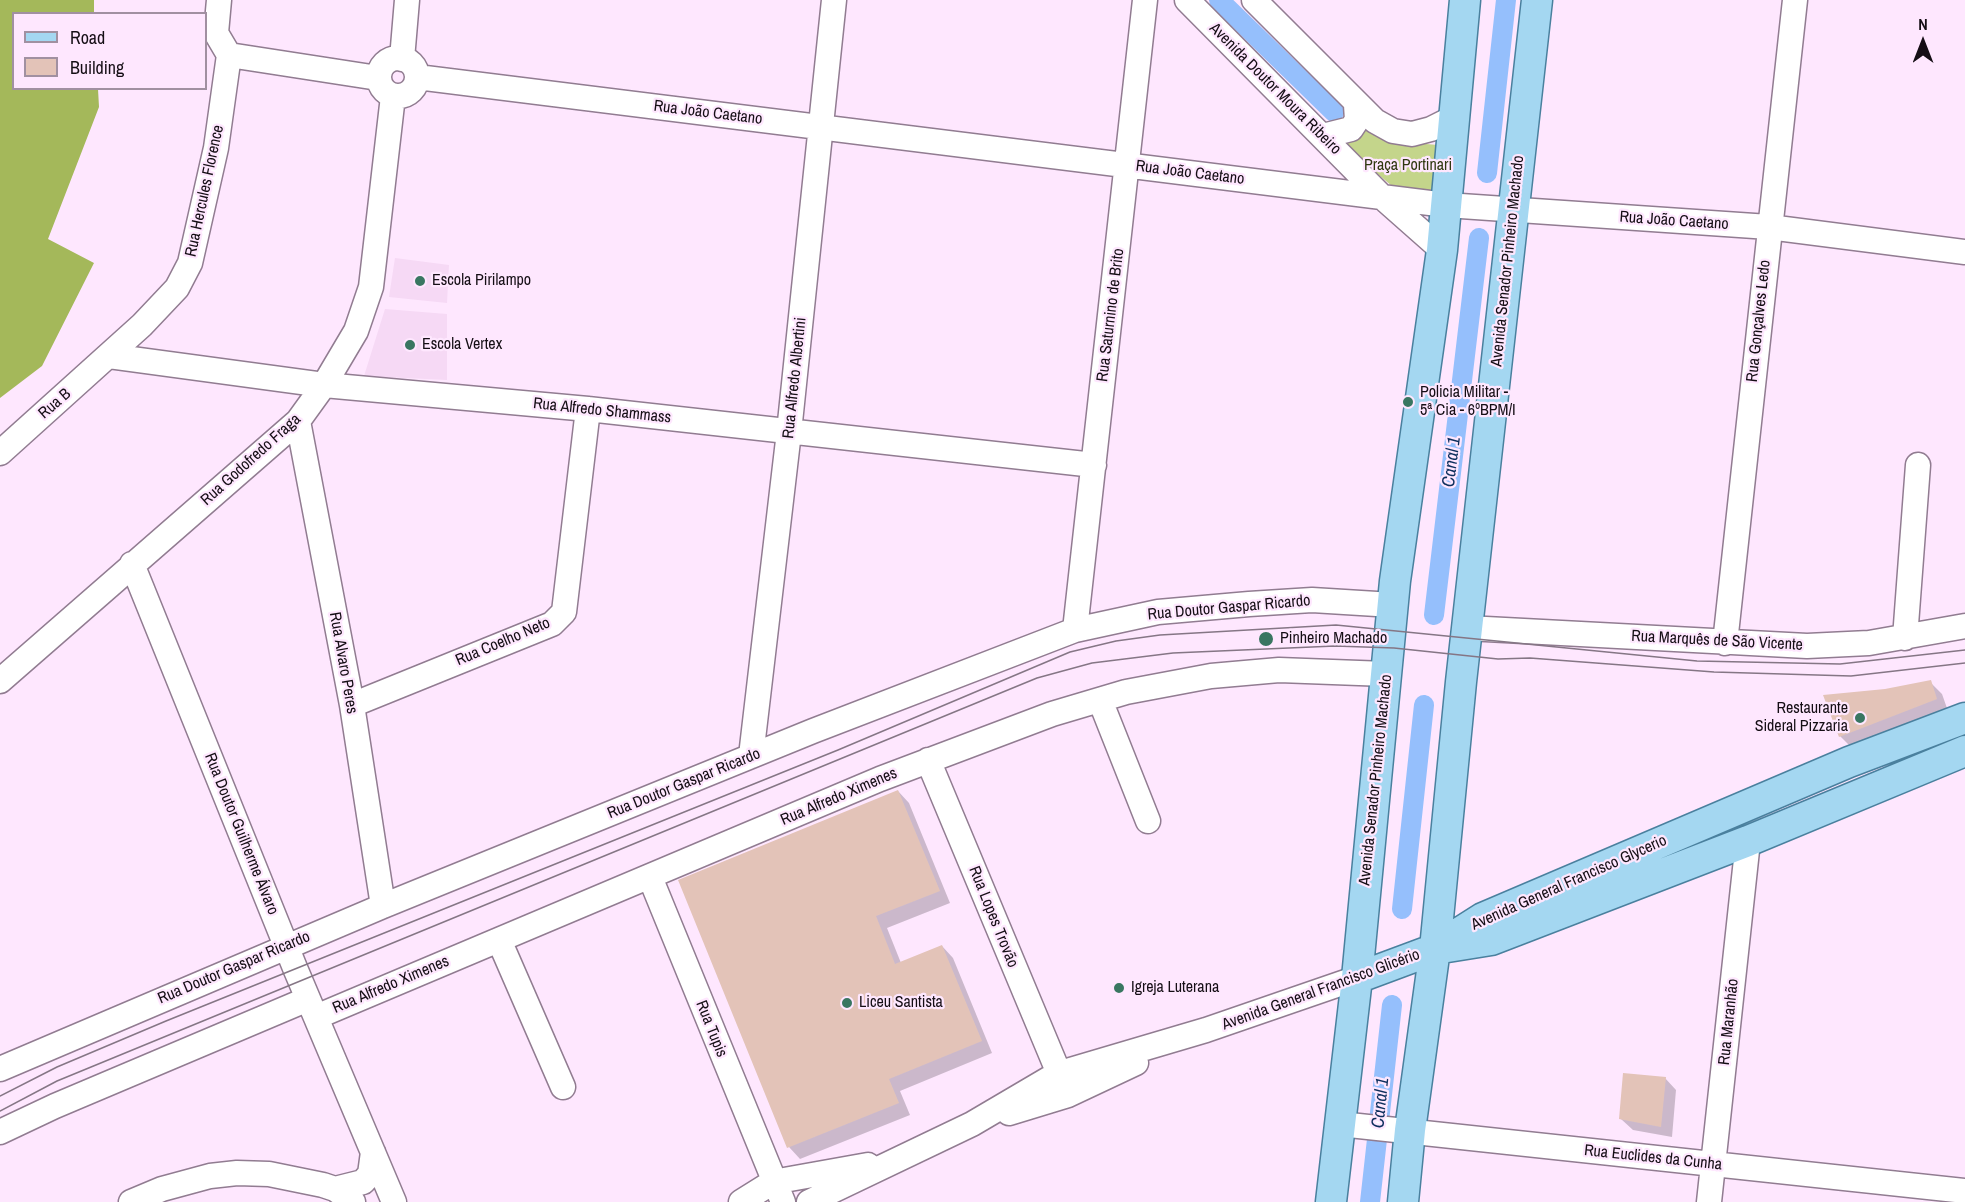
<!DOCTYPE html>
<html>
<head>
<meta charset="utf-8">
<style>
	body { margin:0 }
	#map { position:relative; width:1965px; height:1202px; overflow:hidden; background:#fee7fe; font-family:"Archivo Narrow",sans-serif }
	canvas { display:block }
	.legend { position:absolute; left:12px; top:12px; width:195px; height:78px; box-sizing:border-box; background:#fee7fe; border:2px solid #a190a1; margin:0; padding:8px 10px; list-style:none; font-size:18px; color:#150e15 }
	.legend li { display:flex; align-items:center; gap:12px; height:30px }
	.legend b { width:30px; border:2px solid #a190a1 }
	.north { position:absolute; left:1893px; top:12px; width:60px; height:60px; -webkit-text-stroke:4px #fee7fe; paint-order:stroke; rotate:0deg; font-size:16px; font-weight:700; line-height:24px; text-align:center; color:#150e15 }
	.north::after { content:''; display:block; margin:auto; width:21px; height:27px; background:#150e15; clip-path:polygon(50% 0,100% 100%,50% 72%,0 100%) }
</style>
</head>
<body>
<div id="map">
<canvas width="1965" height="1202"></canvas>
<ul class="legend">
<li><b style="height:8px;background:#a4d7f1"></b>Road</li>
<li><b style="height:16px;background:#e3c3b8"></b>Building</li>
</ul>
<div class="north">N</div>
</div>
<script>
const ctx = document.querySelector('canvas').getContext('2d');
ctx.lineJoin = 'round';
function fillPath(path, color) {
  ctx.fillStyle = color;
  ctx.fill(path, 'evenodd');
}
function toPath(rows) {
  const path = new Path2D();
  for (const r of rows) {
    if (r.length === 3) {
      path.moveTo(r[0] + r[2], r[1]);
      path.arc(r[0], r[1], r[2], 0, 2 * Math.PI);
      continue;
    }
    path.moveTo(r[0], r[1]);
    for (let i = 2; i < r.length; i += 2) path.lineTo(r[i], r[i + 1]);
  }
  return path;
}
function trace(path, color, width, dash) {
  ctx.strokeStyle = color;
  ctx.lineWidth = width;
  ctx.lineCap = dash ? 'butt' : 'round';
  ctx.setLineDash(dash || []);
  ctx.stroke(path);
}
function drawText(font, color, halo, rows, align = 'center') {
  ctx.font = font + ' "Archivo Narrow",sans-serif';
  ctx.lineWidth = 4.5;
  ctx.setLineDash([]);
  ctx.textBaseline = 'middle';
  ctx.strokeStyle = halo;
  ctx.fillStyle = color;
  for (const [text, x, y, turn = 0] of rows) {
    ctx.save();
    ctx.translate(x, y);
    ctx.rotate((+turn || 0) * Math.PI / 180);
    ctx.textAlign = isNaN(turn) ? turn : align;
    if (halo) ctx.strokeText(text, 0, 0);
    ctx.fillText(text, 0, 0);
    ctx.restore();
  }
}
fillPath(toPath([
	[395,258,449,265,447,303,389,297],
	[385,309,447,314,447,380,364,376]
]), '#f6d9f5');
fillPath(toPath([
	[1363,125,1403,142,1438,145,1434,191,1393,187,1345,146]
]), '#c4d58b');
fillPath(toPath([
	[0,0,94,0,94,13,14,14,14,88,98,89,99,107,48,239,94,263,42,366,0,398]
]), '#a4b85a');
fillPath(toPath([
	[1930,682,1942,694,1948,711,1852,748,1840,736,1885,691],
	[898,791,909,803,950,903,887,928,901,963,942,946,953,958,992,1053,900,1091,910,1115,800,1159,789,1147,680,881],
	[1665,1078,1676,1090,1672,1137,1633,1130,1621,1119]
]), '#0003');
trace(toPath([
	[1219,0,1334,112],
	[1487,173,1506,0],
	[1434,615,1479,238],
	[1402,909,1424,705],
	[1370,1202,1392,1005]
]), '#95bffc', 20);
fillPath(toPath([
	[1931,680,1937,699,1839,737,1823,695,1885,689],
	[898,790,940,891,876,916,895,964,942,945,982,1041,889,1079,899,1103,787,1148,678,880],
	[1623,1073,1666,1077,1661,1127,1619,1119]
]), '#e3c3b8');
const minor = toPath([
	[1187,0,1382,197,1442,250],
	[1254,0,1375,121,1393,131,1412,134,1431,129,1455,117],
	[229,55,378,78],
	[398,77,19],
	[402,59,407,0],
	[417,77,1446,205,1769,227,1965,252],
	[1323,136,1351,129,1357,120,1356,105],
	[109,356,324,385,588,409,1094,465],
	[298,421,352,705,383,906],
	[0,453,142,325,177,288,190,263,216,148,229,55,216,33,219,0],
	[132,564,295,968,394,1202],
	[1467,628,1807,646,1869,643,1965,626],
	[1075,630,1145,0],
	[1905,638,1918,465],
	[1725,643,1795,0],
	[0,681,298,421,324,385,356,331,371,287,393,96],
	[1100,700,1148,821],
	[352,705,552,624,564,612,588,409],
	[751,756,789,432,834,0],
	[928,760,1068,1095],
	[650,877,783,1202],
	[499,940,563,1087],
	[316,1017,880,779,1052,714,1126,692,1211,676,1279,670,1386,674],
	[0,1069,383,906,813,731,1075,630,1158,612,1249,604,1312,600,1393,605],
	[1009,1113,1068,1095,1136,1063],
	[1340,1124,1965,1191],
	[0,1132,55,1106,308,999],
	[335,1189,363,1182,370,1174,373,1152],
	[131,1202,162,1189,210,1176,237,1173,269,1174,323,1185,335,1189,353,1202],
	[741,1202,773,1182,868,1165],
	[809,1202,972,1124,1057,1074,1206,1030,1357,978],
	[1709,1202,1748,841]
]);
const major = toPath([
	[1442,944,1483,918,1849,762,1965,718],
	[1357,978,1435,949,1491,940,1748,841,1965,751],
	[1331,1202,1357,978,1395,581,1442,250,1465,0],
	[1403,1202,1410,1130,1435,949,1461,682,1537,0]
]);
trace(minor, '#917c91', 27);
trace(major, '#4a809e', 33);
trace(minor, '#fff', 24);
trace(major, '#a4d7f1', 30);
trace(toPath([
	[0,1096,57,1067,166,1021,838,750,1070,652,1116,641,1160,635,1336,625,1697,661,1840,664,1965,650],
	[0,1111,57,1081,1037,678,1092,663,1173,653,1335,646,1394,648,1498,659,1530,658,1714,672,1851,676,1965,663]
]), '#857685', 1.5);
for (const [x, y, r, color] of [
	[420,281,6,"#397661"],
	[410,345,6,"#397661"],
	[1408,402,6,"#397661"],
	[1266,639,8,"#397661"],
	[1860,718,6,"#397661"],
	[1119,988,6,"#397661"],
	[847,1003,6,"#397661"]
]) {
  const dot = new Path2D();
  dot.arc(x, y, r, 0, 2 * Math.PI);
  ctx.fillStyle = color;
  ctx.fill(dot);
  trace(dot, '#fee7fe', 2);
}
drawText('16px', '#150e15', '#fee7fe', [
	["Avenida Doutor Moura Ribeiro",1275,89,45],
	["Rua João Caetano",708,113,7],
	["Rua João Caetano",1190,173,7],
	["Rua Hercules Florence",205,191,-78],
	["Rua João Caetano",1674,221,4],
	["Avenida Senador Pinheiro Machado",1508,261,-84],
	["Rua Saturnino de Brito",1111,315,-83],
	["Rua Gonçalves Ledo",1759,321,-84],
	["Rua Alfredo Albertini",795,378,-84],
	["Rua B",55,404,-41],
	["Rua Alfredo Shammass",602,411,6],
	["Rua Godofredo Fraga",251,460,-42],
	["Rua Doutor Gaspar Ricardo",1229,608,-5],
	["Rua Marquês de São Vicente",1717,641,3],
	["Rua Coelho Neto",503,642,-23],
	["Rua Alvaro Peres",343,663,80],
	["Avenida Senador Pinheiro Machado",1376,780,-84],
	["Rua Doutor Gaspar Ricardo",684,784,-22],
	["Rua Alfredo Ximenes",839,797,-23],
	["Rua Doutor Guilherme Álvaro",241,834,68],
	["Avenida General Francisco Glycerio",1569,883,-24],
	["Rua Lopes Trovão",993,917,68],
	["Rua Doutor Gaspar Ricardo",234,968,-23],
	["Rua Alfredo Ximenes",391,985,-23],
	["Avenida General Francisco Glicério",1321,990,-20],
	["Rua Maranhão",1729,1022,-84],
	["Rua Tupis",711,1029,68],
	["Rua Euclides da Cunha",1653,1158,6]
]);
drawText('16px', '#303810', '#fee7fe', [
	["Praça Portinari",1408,166]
]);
drawText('16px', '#150e15', '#fee7fe', [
	["Escola Pirilampo",432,281],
	["Escola Vertex",422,345],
	["Policia Militar -",1420,393],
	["5ª Cia - 6ºBPM/I",1420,411],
	["Pinheiro Machado",1280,639],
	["Restaurante",1848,709,"right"],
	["Sideral Pizzaria",1848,727,"right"],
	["Igreja Luterana",1131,988],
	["Liceu Santista",859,1003]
], 'left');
drawText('italic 18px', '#0d2f5d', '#fee7fe', [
	["Canal 1",1452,462,-83],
	["Canal 1",1381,1103,-84]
]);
</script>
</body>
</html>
